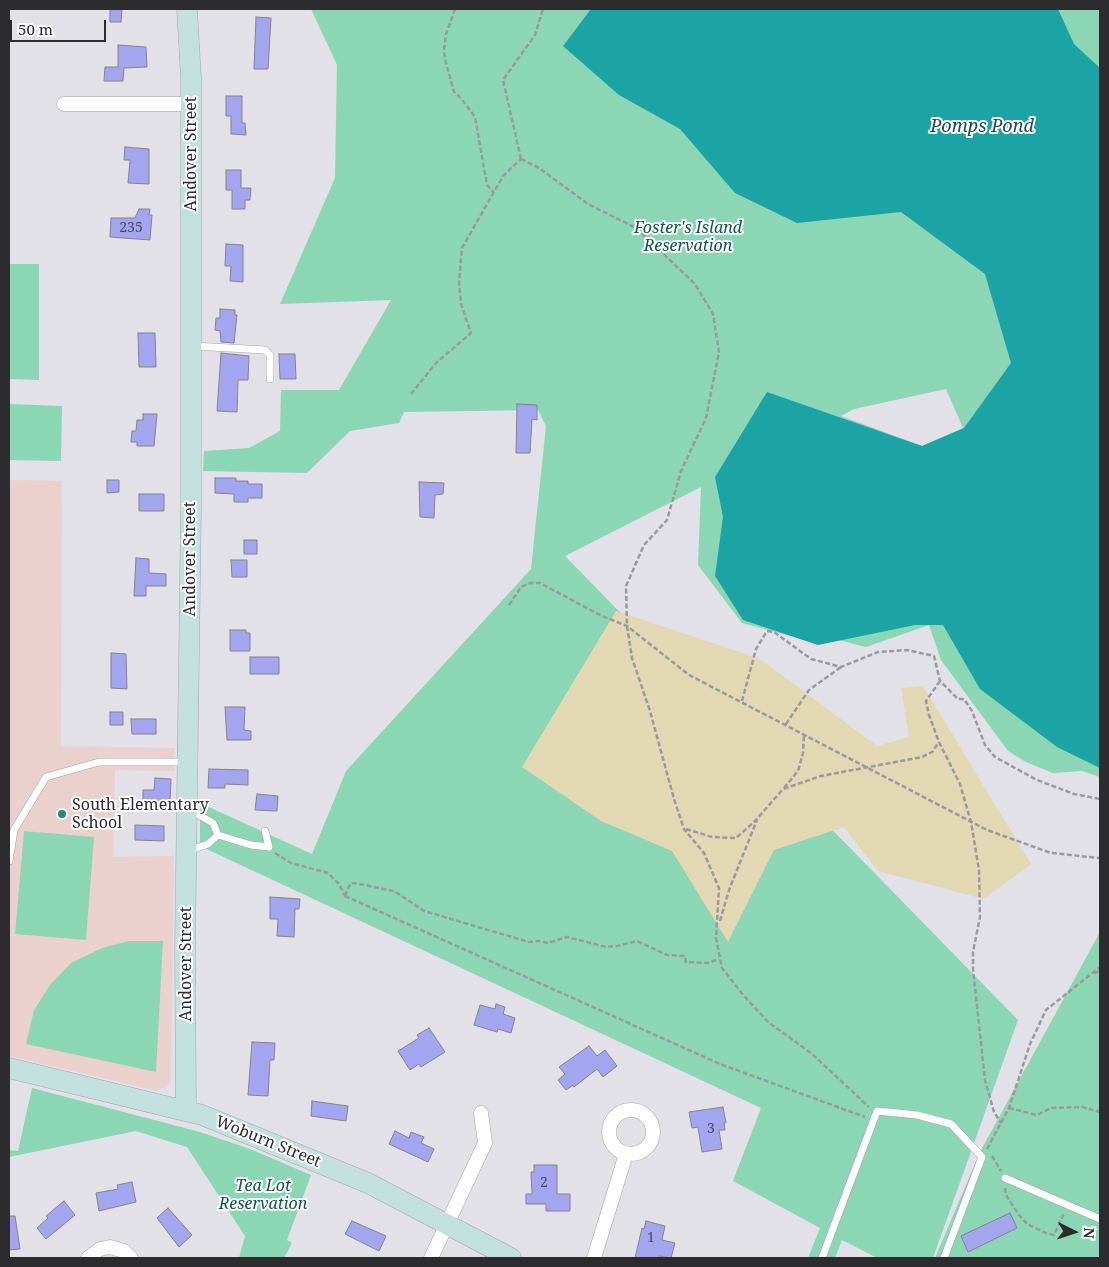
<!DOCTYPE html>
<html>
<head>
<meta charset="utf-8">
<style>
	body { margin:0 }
	#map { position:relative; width:1109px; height:1267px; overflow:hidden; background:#e1e1e7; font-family:"Noto Serif",serif }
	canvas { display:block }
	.frame { position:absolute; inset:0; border:10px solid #2c2b2e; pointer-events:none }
	.north { position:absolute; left:1049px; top:1207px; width:50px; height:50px; -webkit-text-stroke:4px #fff; paint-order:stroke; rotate:94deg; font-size:14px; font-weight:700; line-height:20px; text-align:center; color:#2c2b2e }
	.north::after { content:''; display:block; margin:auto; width:18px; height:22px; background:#2c2b2e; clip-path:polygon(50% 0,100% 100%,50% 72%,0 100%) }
	.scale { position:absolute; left:10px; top:20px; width:96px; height:22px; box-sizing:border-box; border:2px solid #2c2b2e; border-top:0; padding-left:6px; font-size:15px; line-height:18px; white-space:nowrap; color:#2c2b2e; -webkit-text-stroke:4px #fff; paint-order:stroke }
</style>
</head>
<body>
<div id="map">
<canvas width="1109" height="1267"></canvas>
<div class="frame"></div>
<div class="north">N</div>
<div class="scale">50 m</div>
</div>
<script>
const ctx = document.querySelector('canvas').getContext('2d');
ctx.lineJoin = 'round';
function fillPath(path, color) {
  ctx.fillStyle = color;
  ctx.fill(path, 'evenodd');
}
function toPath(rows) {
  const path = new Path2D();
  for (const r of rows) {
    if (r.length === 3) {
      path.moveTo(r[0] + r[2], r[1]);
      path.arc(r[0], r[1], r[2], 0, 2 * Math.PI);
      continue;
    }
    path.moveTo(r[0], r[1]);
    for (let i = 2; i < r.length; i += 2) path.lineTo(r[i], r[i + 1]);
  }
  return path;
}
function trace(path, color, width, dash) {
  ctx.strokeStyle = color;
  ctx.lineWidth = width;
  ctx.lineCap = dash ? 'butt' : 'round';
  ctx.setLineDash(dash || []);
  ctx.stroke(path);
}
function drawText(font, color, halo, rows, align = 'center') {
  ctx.font = font + ' "Noto Serif",serif';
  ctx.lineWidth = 4;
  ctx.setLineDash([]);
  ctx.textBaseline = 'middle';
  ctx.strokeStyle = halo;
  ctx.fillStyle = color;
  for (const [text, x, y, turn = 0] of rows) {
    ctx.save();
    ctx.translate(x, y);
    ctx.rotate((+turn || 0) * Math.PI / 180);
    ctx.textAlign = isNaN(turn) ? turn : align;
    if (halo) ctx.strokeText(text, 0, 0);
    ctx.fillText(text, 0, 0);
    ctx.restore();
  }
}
fillPath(toPath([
	[9,480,62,481,61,746,174,748,175,771,115,770,113,857,174,856,171,1079,168,1085,157,1091,9,1056]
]), '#ebd1ce');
fillPath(toPath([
	[311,9,1100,9,1100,777,1082,771,1053,773,1026,762,1008,751,941,660,929,625,866,647,839,640,791,636,742,623,698,565,701,487,565,556,1018,1020,933,1258,877,1258,842,1240,835,1258,808,1258,820,1228,733,1181,761,1108,200,846,200,803,312,854,346,771,531,569,546,426,538,410,404,412,399,423,350,431,307,473,203,471,204,451,249,448,280,431,281,390,339,390,391,300,280,304,335,178,337,65],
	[946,389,963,428,922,446,841,416,854,409],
	[9,264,39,264,39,380,9,379],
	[9,404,62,406,61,461,9,460],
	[24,831,94,837,86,940,15,934],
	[1100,932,1100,1258,935,1258,980,1152],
	[129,941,163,941,156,1072,26,1044,34,1010,50,985,71,963,102,948],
	[32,1088,200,1132,250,1149,311,1175,287,1240,292,1243,284,1258,239,1258,245,1236,187,1147,136,1131,9,1157,9,1150,18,1151]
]), '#8bd6b4');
fillPath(toPath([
	[616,611,760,659,877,746,909,737,901,688,923,686,1031,864,984,899,878,871,844,827,774,850,728,942,672,851,601,821,522,767]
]), '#e2d8b3');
fillPath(toPath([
	[591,9,1058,9,1074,44,1100,68,1100,768,1057,747,980,689,943,625,915,625,818,645,743,620,715,576,723,517,715,477,767,392,922,446,964,428,1011,363,985,274,901,212,797,223,735,193,680,129,619,95,563,46]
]), '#1ca4a4');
const building = toPath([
	[110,9,122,9,121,22,110,22,110,9],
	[256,17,271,18,268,69,254,69,256,17],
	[118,45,146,47,147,67,124,68,123,81,104,81,105,67,118,67,118,45],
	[226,96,242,96,242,123,245,123,246,135,231,134,231,116,226,116,226,96],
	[125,147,149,149,149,184,128,183,130,160,124,160,125,147],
	[226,170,241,170,241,188,251,188,250,200,245,200,245,209,232,209,232,190,226,190,226,170],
	[139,209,150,209,149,215,152,215,150,240,110,237,111,218,135,218,139,209],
	[226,244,243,245,243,282,230,281,231,266,225,266,226,244],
	[220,309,235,310,235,315,237,315,234,343,221,342,220,331,215,330,216,318,220,318,220,309],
	[138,333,155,333,156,367,139,367,138,333],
	[221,353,249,356,248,380,238,380,237,412,217,411,221,353],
	[279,354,295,354,296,379,280,379,279,354],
	[517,404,537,405,537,420,532,419,530,453,516,453,517,404],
	[143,414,157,414,154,446,137,446,137,442,131,442,132,431,136,431,137,420,143,420,143,414],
	[215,478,236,478,236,481,248,481,248,484,262,484,262,498,248,498,248,502,234,502,234,494,215,493,215,478],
	[107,480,119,480,119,492,107,493,107,480],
	[419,482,444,483,443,494,435,495,434,518,420,517,419,482],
	[139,494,164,494,164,511,139,511,139,494],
	[244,540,257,540,257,554,244,554,244,540],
	[136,558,149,559,149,573,166,574,166,586,146,586,146,596,134,596,136,558],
	[231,560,247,560,247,577,232,577,231,560],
	[230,630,246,630,246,633,250,633,250,651,230,651,230,630],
	[111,653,126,654,127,689,111,688,111,653],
	[250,657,279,657,279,674,250,674,250,657],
	[225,707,245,707,244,730,251,731,251,740,227,740,225,707],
	[110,712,123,712,123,725,110,725,110,712],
	[131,719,156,719,156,734,132,734,131,719],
	[209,769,248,770,248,785,225,784,225,788,208,788,209,769],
	[155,778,171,779,170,803,143,801,143,790,154,790,155,778],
	[257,794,278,796,277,811,255,810,257,794],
	[135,825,164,826,164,841,135,840,135,825],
	[270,897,300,899,299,909,295,909,294,937,277,936,278,919,270,919,270,897],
	[496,1004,505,1007,503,1014,515,1018,511,1033,498,1029,497,1032,474,1025,480,1005,495,1009,496,1004],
	[429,1028,445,1052,421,1067,419,1064,410,1070,398,1051,419,1038,417,1035,429,1028],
	[252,1042,275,1043,274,1060,270,1060,268,1096,248,1095,252,1042],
	[589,1046,597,1056,605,1050,617,1066,603,1077,597,1069,574,1087,573,1085,566,1090,558,1080,565,1074,559,1067,589,1046],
	[312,1101,348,1106,346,1121,311,1116,312,1101],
	[723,1107,726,1123,724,1123,725,1130,719,1130,722,1149,702,1152,698,1127,692,1128,689,1112,723,1107],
	[395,1131,409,1138,411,1132,424,1137,421,1143,434,1149,428,1162,389,1144,395,1131],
	[534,1165,557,1165,557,1194,570,1194,570,1211,546,1211,546,1204,526,1204,526,1194,532,1194,531,1172,534,1172,534,1165],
	[132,1182,136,1202,99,1211,96,1193,118,1189,117,1185,132,1182],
	[64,1201,75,1215,46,1239,37,1228,48,1218,46,1216,64,1201],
	[168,1208,192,1235,179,1247,157,1218,168,1208],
	[1010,1213,1017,1228,968,1252,961,1236,1010,1213],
	[9,1216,15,1216,20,1249,9,1250,9,1216],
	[352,1221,386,1236,379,1251,345,1234,352,1221],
	[646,1221,665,1226,662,1240,675,1243,671,1258,659,1256,658,1258,635,1258,642,1228,644,1229,646,1221]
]);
fillPath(building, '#a3a5ef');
trace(building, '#838389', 1);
const lane = toPath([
	[193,346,265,350,270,355,270,379],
	[218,835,251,845,269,847,265,831],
	[188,851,208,844,218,835,213,823,190,810],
	[9,861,14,830,46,777,99,762,185,762],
	[1005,1178,1100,1219],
	[822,1258,877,1111,917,1115,951,1124,982,1157,944,1258]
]);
const street = toPath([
	[64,104,191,104],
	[631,1132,22],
	[88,1258,100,1249,110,1247,124,1251,131,1258],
	[431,1258,485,1143,481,1113],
	[594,1258,626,1154]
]);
const secondary = toPath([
	[9,1068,202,1115,368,1183,511,1258],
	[186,1110,185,947,191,508,191,78,187,9]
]);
trace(lane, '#a4a4aa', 8);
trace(street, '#a4a4aa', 15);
trace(secondary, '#a4a4aa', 21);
trace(toPath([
	[455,9,446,34,444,50,445,59,454,92,461,98,475,117,487,185,494,193],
	[521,159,539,168,588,204,636,228,695,284,713,314,719,352,706,418,681,471,667,520,644,545,626,586,627,626,632,658,650,711,674,799,684,829,704,853,719,888,716,938,722,968,744,996,768,1022,811,1053,869,1107],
	[521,159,503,80,535,35,543,9],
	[411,394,436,363,471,333,461,304,459,282,462,248,503,176,521,159],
	[509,605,521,587,530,583,540,583,602,616,627,626,689,675,987,830,1051,853,1100,858],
	[940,681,926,701,929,715,939,742,960,784,971,822,979,870,980,917,973,952,973,969,985,1080,994,1112,1001,1123],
	[742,701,756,649,767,631,774,632,811,659,841,667,878,652,907,650,934,656,940,681,958,699,964,699,972,711,985,745,995,757,1037,780,1074,794,1100,799],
	[786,724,809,690,841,667],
	[784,788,798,771,803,753,804,734],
	[686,829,712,837,736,838,755,821,783,789,821,776,922,757,932,752,939,742],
	[275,853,291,863,328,873,339,884,345,896],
	[345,896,720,1064,865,1117],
	[345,896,350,884,354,883,394,891,424,911,529,942,539,941,548,943,567,937,606,947,617,946,637,941,667,955,685,956,686,962,708,963,719,959],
	[720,921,729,890,757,820],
	[1094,973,1100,971],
	[1009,1108,1037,1115,1051,1108,1083,1107,1100,1112],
	[987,1149,1009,1108,1030,1044,1046,1010,1100,967],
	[992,1156,1001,1171],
	[1005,1188,1006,1195,1019,1215,1027,1224,1046,1233,1054,1235,1064,1213]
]), '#99999e', 2.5, [5, 2.5]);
trace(lane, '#fff', 7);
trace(street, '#fff', 14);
trace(secondary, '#c2e1de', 20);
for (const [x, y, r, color] of [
	[62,814,5,"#199176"]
]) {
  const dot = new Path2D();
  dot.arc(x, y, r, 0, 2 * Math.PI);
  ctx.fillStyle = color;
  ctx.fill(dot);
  trace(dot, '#fff', 2);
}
drawText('14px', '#4a4a5e', null, [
	["235",131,228],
	["3",711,1129],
	["2",544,1183],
	["1",651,1238]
]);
drawText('16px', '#2c2b2e', '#fff', [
	["Andover Street",191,154,-90],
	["Andover Street",190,559,-90],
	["Andover Street",186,964,-90],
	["Woburn Street",268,1142,22]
]);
drawText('italic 16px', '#0d583f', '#fff', [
	["Foster's Island",688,228],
	["Reservation",688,246],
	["Tea Lot",263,1186],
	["Reservation",263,1204]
]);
drawText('16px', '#2c2b2e', '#fff', [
	["South Elementary",72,805],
	["School",72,823]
], 'left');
drawText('italic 18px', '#194d4d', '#fff', [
	["Pomps Pond",982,127]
]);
</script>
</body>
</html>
